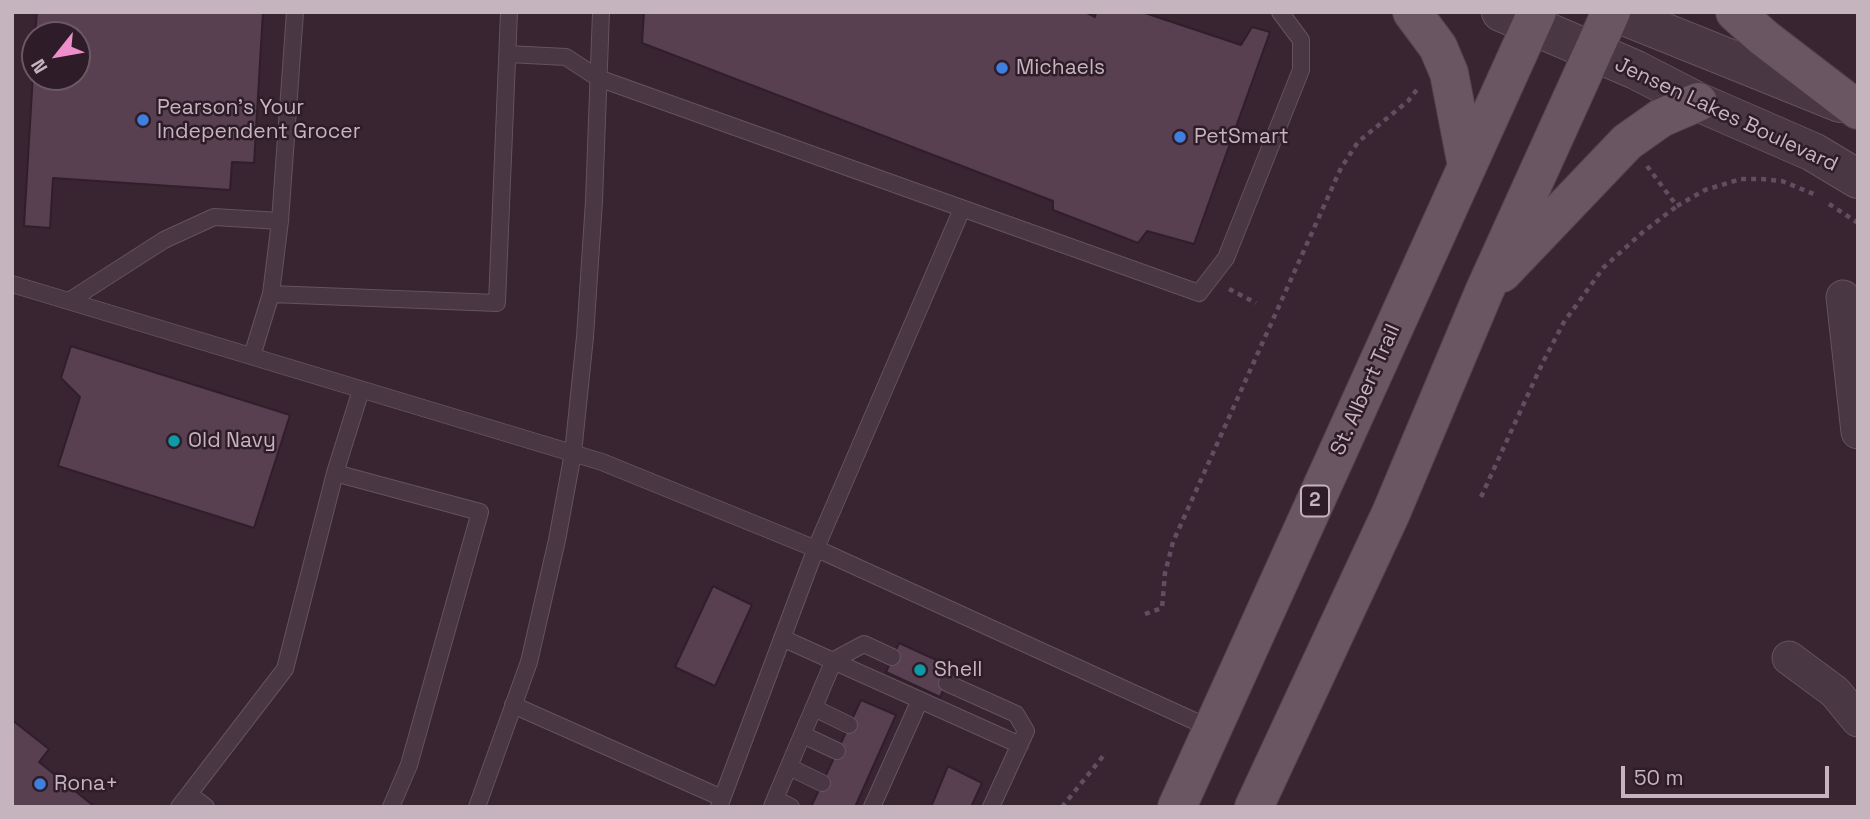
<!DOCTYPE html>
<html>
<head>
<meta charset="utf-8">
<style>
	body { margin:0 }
	#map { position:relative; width:1870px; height:819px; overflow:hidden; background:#392432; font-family:"Space Grotesk",sans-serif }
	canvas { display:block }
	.frame { position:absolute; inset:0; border:14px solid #c5b3be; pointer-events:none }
	.north { position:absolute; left:21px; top:21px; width:70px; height:70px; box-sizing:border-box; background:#2e1d28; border:2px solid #6a5964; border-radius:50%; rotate:239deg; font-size:19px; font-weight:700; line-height:28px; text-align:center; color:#c5b3be }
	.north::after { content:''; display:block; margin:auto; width:24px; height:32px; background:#ee8eca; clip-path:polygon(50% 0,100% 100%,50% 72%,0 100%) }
	.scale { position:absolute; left:1621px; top:766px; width:208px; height:32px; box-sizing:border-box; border:4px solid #c5b3be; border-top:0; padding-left:9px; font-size:21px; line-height:24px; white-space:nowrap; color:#c5b3be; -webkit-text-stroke:5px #2e1d28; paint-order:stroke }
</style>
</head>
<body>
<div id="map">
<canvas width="1870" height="819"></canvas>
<div class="frame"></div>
<div class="north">N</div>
<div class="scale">50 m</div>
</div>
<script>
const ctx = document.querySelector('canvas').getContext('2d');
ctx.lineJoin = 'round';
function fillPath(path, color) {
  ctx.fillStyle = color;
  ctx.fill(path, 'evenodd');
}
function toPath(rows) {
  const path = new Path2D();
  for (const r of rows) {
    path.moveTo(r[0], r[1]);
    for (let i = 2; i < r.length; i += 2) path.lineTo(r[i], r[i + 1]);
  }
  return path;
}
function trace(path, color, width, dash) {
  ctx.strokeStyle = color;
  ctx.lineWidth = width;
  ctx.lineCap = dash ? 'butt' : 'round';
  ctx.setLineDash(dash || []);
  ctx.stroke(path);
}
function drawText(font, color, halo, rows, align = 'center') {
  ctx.font = font + ' "Space Grotesk",sans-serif';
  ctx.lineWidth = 5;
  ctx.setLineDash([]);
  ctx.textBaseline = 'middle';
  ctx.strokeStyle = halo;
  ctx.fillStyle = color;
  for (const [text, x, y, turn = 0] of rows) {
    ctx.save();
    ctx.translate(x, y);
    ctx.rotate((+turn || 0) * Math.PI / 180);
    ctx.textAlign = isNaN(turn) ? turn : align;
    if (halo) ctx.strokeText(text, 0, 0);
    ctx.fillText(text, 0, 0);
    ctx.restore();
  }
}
const building = toPath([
	[37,12,263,12,254,163,232,162,230,190,53,178,50,228,24,226,35,40,35,77,77,77,77,35,35,35,37,12],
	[644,12,1085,12,1095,17,1096,12,1142,12,1241,45,1252,27,1270,32,1194,244,1147,231,1138,243,1053,210,1053,201,642,43,644,12],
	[71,346,290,415,254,528,58,466,80,397,61,378,71,346],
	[713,586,752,605,715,686,675,667,713,586],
	[899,643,954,668,940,697,886,672,899,643],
	[861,700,896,715,855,807,811,807,861,700],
	[12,720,49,749,39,762,95,807,12,807,12,720],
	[948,766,982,783,971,807,931,807,948,766]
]);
fillPath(building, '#584050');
trace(building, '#301f2a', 2);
const service = toPath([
	[508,54,566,57,598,78,1199,293,1226,258,1301,70,1301,40,1280,12],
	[280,221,295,12],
	[12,284,602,462,826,553,1212,729],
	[271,294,497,303,509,12],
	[69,301,164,240,214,217,280,221,271,294,252,356],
	[361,390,335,473,480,512,409,765,391,807],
	[782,638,1020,745],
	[947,683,1016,714,1026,731,991,807],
	[513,705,722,798],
	[814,708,849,725],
	[803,735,837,751],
	[789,767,822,783],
	[189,794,285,669,335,473],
	[775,799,834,660,864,644,892,657],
	[179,807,189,794,206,807],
	[477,807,529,662,557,540,573,453,585,337,594,201,601,12],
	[719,807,816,548,962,209],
	[772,807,775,799,791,807],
	[872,807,920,700]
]);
const minor = toPath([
	[1843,297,1858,432],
	[1789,658,1835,692,1858,720]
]);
const tertiary = toPath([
	[1501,12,1636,70,1698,102,1813,152,1858,179],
	[1614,12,1840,103]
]);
const primary = toPath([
	[1412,12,1438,47,1449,73,1467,166],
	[1735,12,1764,38,1858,110],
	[1502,273,1627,142,1661,118,1698,102],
	[1177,807,1537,12],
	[1254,807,1391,513,1484,292,1611,12]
]);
trace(service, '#64535e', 18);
trace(minor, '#64535e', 35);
trace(tertiary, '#64535e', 40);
trace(primary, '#52414c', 40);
trace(toPath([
	[1647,166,1677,206,1705,190,1741,179,1762,179,1782,181,1816,195],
	[1829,204,1858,223],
	[1229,289,1256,303],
	[1481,497,1542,364,1564,322,1604,267,1643,232,1677,206],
	[1145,614,1162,608,1165,573,1173,542,1341,168,1358,142,1408,101,1419,87],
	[1062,807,1104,755]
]), '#604f61', 4.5, [5, 5]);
trace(service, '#493743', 16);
trace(minor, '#493743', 33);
trace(tertiary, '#493743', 38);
trace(primary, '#695662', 38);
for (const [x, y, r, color] of [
	[1002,68,7,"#3f7fe0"],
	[143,120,7,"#3f7fe0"],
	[1180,137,7,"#3f7fe0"],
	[174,441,7,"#0f9aa8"],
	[920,670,7,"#0f9aa8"],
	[40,784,7,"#3f7fe0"]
]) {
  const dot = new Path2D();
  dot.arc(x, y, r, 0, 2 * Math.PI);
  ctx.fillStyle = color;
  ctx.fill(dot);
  trace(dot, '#2e1d28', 2.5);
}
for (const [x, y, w] of [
	[1315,501,28]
]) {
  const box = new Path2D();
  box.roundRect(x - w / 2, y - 15.5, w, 31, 5);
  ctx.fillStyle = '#2e1d28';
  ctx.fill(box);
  trace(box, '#c5b3be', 2);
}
drawText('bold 19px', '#c5b3be', null, [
	["2",1315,501]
]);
drawText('21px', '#c5b3be', '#2e1d28', [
	["Michaels",1016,68],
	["Pearson's Your",157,108],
	["Independent Grocer",157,132],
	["PetSmart",1194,137],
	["Old Navy",188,441],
	["Shell",934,670],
	["Rona+",54,784]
], 'left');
drawText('21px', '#c5b3be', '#2e1d28', [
	["Jensen Lakes Boulevard",1726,115,25],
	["St. Albert Trail",1366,390,-66]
]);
</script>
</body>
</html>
